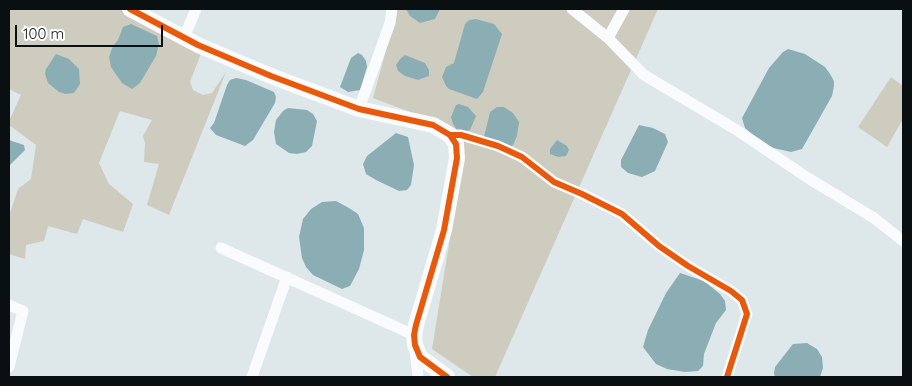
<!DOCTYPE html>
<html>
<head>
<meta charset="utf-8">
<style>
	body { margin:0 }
	#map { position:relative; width:912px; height:386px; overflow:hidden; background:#dee7e9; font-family:Quicksand,sans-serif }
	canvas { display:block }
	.frame { position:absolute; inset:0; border:10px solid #0a1011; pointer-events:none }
	.scale { position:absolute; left:15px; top:25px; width:148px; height:22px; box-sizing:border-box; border:2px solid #0a1011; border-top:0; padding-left:6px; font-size:15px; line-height:18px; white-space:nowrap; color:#0a1011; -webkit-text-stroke:4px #fff; paint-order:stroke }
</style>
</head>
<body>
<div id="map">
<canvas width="912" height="386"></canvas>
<div class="frame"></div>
<div class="scale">100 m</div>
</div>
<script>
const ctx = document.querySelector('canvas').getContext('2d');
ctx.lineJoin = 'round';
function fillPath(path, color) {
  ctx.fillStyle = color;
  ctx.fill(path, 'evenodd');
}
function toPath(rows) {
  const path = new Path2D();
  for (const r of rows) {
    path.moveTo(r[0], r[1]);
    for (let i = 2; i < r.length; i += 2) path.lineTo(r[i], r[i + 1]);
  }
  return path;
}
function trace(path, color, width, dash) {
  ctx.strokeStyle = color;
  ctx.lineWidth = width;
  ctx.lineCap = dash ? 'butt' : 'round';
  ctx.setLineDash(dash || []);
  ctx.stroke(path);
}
fillPath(toPath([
	[9,9,124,9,202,51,190,82,193,90,203,95,212,93,226,72,169,215,147,205,159,164,144,162,145,143,143,136,152,120,120,111,99,163,109,184,133,204,123,232,83,219,77,234,48,226,44,241,26,245,25,259,9,254,9,216,18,189,31,179,36,145,9,125,9,121,21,95,9,89],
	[395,9,626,9,627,13,630,9,658,9,495,377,473,377,432,349,454,213,447,126,373,98,391,32],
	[891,77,903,86,903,119,887,147,858,127]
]), '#ceccbf');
fillPath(toPath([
	[406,9,440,9,435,19,420,23,410,16],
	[476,19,494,24,502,34,483,92,477,99,449,89,446,86,442,77,446,67,454,63,465,24,469,20],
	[131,24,157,36,159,44,156,56,140,83,132,89,122,83,111,67,109,57,113,46,118,40,123,27],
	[788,49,805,54,825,67,830,74,834,81,834,86,832,96,802,149,791,152,769,147,757,139,745,128,742,118,769,68,783,52],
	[358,53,362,55,366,61,367,67,360,90,348,92,340,87,351,58],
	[56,54,69,59,79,69,80,84,74,93,65,94,59,92,48,83,45,74,46,69],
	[405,55,425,63,429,70,429,76,418,80,405,76,398,71,396,65,400,59],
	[236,78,246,80,274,92,276,97,275,103,253,140,245,146,216,135,210,128,214,123,227,85,230,80],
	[459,104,468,107,476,116,470,130,459,133,453,124,451,117,456,105],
	[497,107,504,107,513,113,519,122,517,136,513,145,507,148,484,137,490,112],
	[288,108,307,110,313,114,317,121,312,146,306,152,297,154,289,153,276,144,274,132,276,120,283,111],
	[639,125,653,128,665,134,668,142,655,171,642,177,628,173,621,167,621,160],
	[396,133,408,137,414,165,411,185,407,190,399,191,376,180,366,174,363,164,367,156],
	[9,140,24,145,25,150,9,166],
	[557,140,567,146,569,150,566,156,558,157,550,154,550,149],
	[336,201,349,208,358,214,364,228,364,250,359,269,350,286,342,289,313,275,306,267,302,258,299,237,303,219,311,209,322,202],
	[680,273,704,281,720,294,725,301,726,310,716,323,704,354,703,366,698,371,685,372,667,369,656,364,643,347,648,330,666,293],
	[807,343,817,349,822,357,823,368,820,377,775,377,774,373,775,367,793,344]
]), '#8baeb5');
trace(toPath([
	[572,9,608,38,644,75,735,129,808,178,874,218,903,241],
	[184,37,196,9],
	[608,38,624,9],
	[359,109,390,23,392,9],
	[450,135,461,135,498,146,522,157,554,182,582,194,622,214,659,246,688,266,731,291,742,300,747,314,727,377],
	[221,248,414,335],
	[9,305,23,311,9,367],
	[415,349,418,377],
	[252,377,287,277]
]), '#fafbfc', 11);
trace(toPath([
	[130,9,198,45,271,76,359,109,433,125,450,135,456,144,457,158,444,230,416,325,414,335,415,345,420,357,447,377]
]), '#fafbfc', 16);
trace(toPath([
	[130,9,198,45,271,76,359,109,433,125,450,135,456,144,457,158,444,230,416,325,414,335,415,345,420,357,447,377],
	[450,135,461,135,498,146,522,157,554,182,582,194,622,214,659,246,688,266,731,291,742,300,747,314,727,377]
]), '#e8590c', 6);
</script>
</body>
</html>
